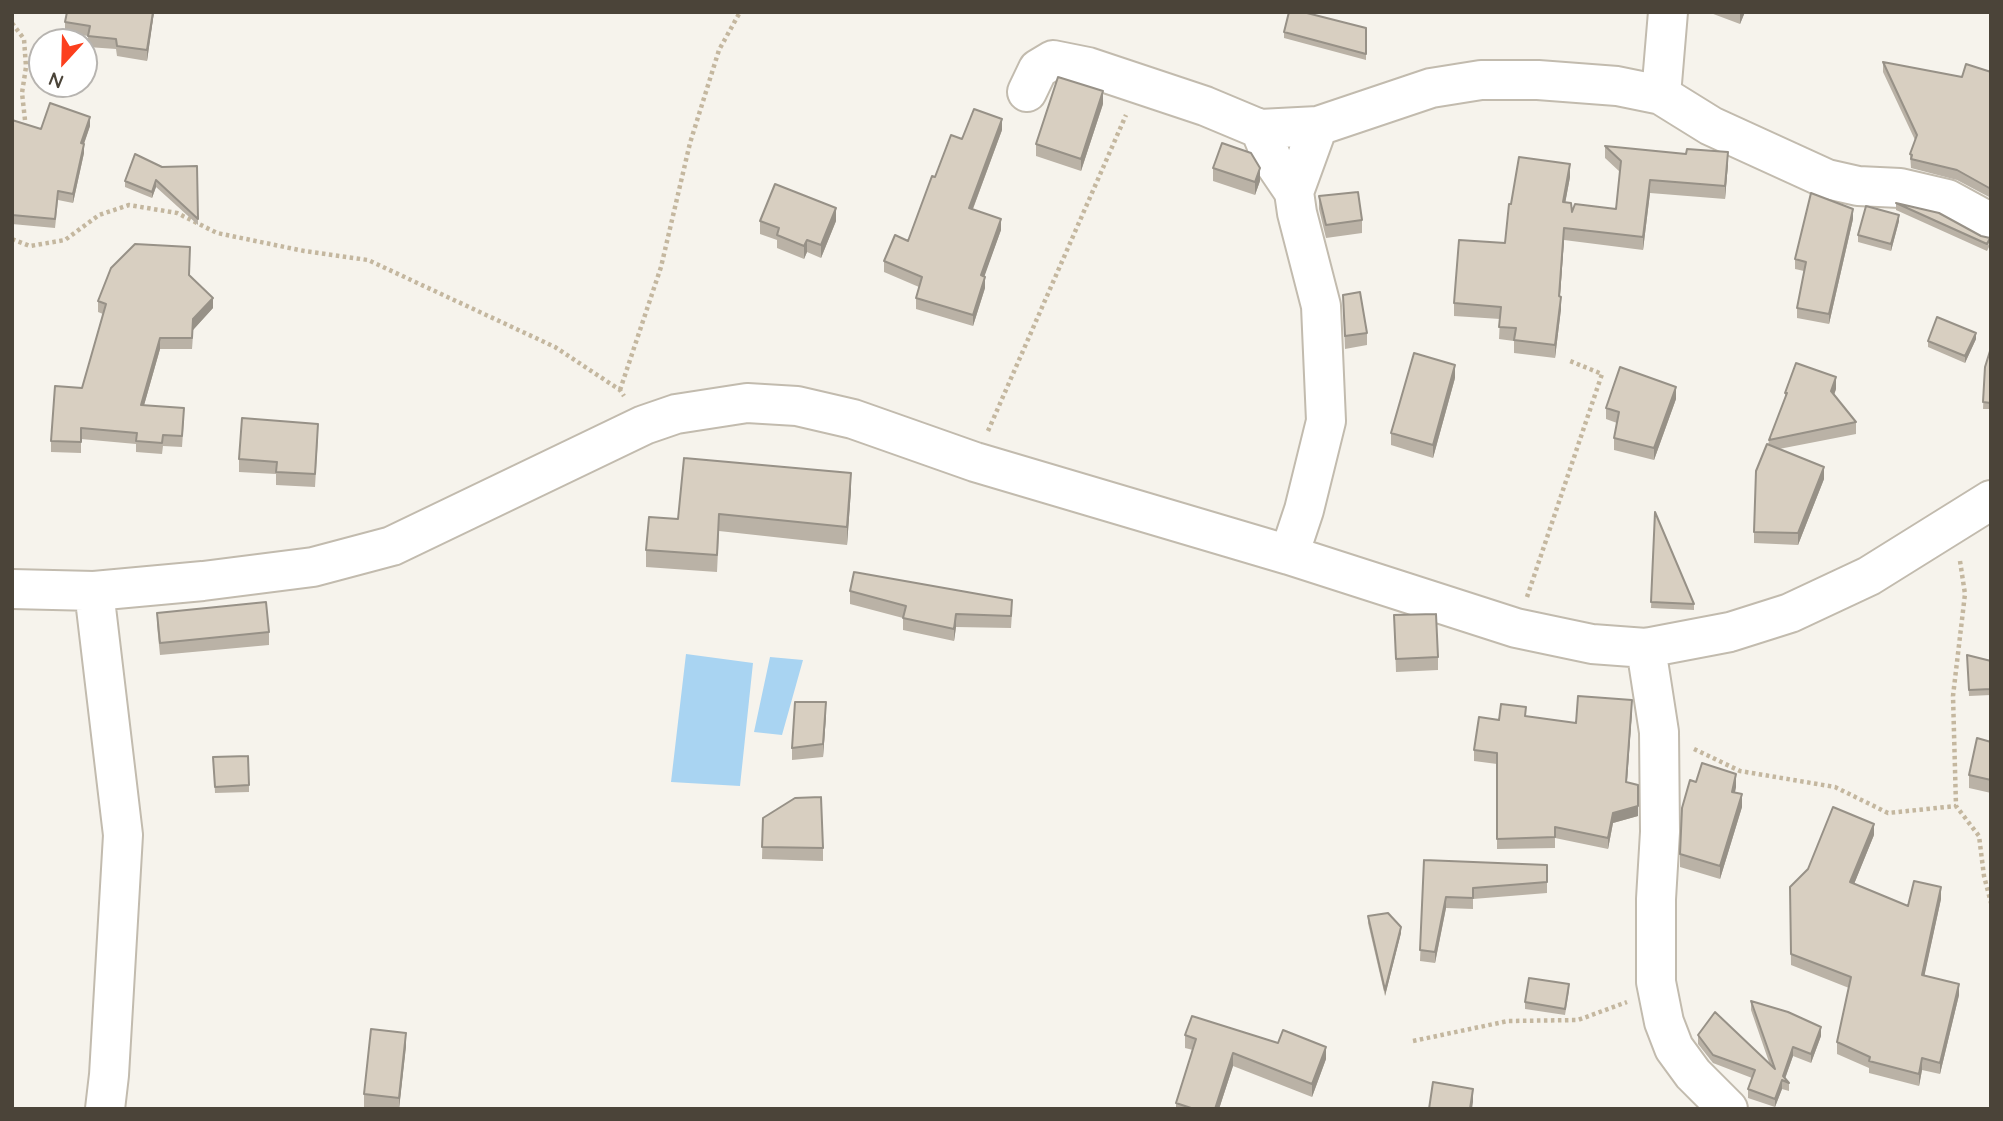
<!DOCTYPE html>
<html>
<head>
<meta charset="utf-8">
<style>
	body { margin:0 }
	#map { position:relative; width:2003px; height:1121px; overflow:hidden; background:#f6f3ec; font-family:Quicksand,sans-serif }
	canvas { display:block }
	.frame { position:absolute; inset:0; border:14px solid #4b4439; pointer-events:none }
	.north { position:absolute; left:28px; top:28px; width:70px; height:70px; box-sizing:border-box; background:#fff; border:2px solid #b7b4b0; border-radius:50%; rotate:202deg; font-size:19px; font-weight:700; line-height:28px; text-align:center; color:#4b4439 }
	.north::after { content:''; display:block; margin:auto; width:24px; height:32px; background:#fc3f1d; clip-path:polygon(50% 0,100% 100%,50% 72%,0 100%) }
</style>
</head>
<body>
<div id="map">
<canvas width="2003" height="1121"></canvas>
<div class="frame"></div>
<div class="north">N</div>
</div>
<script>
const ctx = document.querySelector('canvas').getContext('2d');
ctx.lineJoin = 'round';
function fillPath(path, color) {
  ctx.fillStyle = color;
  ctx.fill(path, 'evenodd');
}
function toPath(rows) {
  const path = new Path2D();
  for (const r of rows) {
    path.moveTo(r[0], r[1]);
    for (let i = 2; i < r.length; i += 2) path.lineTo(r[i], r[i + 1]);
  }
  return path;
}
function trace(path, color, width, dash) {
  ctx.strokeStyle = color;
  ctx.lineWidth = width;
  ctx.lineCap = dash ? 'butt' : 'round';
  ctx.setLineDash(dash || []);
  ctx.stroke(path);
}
fillPath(toPath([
	[686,654,753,663,740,786,671,782],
	[770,657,803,660,782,735,754,732]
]), '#a9d4f2');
const minor = toPath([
	[1027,92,1038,69,1053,60,1088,67,1205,106,1260,129,1318,126],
	[1661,95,1668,12],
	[1260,129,1273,161,1294,192],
	[1289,555,1304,510,1326,421,1321,306,1297,213,1294,192,1318,126,1431,88,1481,80,1538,80,1617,86,1661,95,1711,126,1827,179,1858,186,1900,188,1947,199,1991,223],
	[12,589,94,591,203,581,313,567,392,546,644,425,676,414,747,403,797,406,853,419,975,462,1289,555,1516,628,1592,644,1646,648,1730,632,1790,613,1869,576,1991,500],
	[94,591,123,835,109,1075,105,1109],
	[1646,648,1659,732,1660,832,1656,899,1656,982,1664,1022,1674,1048,1693,1074,1728,1109]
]);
trace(minor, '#c2bbae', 42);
trace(toPath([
	[12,23,24,39,26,67,22,93,25,120],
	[12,239,30,246,65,240,99,215,129,205,177,213,217,233,304,251,368,260,555,347,620,390,624,396],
	[620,390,661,267,690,143,719,50,740,12],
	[988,431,1126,115],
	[1960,561,1965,594,1953,696,1956,806,1979,836,1984,876,1991,903],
	[1527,597,1602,374,1570,361],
	[1694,749,1740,771,1835,787,1888,813,1956,806],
	[1413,1041,1508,1021,1578,1020,1627,1002]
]), '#c4b79f', 4.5, [3.5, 3.5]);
trace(minor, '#fff', 38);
fillPath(toPath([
	[154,12,147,61,117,56,116,49,88,47,88,36,65,33,65,22],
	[1708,12,1745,12,1740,24],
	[1366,28,1366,60,1284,38,1284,32],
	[1883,62,1962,77,1991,72,1991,198,1957,180,1911,168,1910,154,1915,140,1883,72],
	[1103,104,1081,171,1036,156,1036,144],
	[12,120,41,129,90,126,84,144,84,153,73,203,58,200,55,228,12,224],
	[1002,130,973,209,1001,230,984,276,985,288,973,326,916,309,916,298,919,287,884,272,884,261,908,241,935,177],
	[1605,146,1728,164,1725,199,1650,193,1643,250,1564,240,1560,296,1561,309,1555,358,1514,353,1514,341,1499,339,1500,319,1454,316,1454,303,1505,243,1511,204,1570,177,1565,203,1572,212,1616,209,1620,172,1605,158],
	[197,166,198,225,156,187,152,198,125,187,125,181,162,167],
	[1213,168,1260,181,1255,195,1213,181],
	[1319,196,1362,220,1362,233,1326,238,1319,209],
	[1896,203,1990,245,1987,251,1896,210],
	[1853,219,1829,324,1797,318,1797,308,1804,271,1795,269,1795,259],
	[760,221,836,221,821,258,807,252,804,259,777,248,777,240,760,234],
	[1899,221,1891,251,1858,242,1858,235],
	[190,258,189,276,213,308,193,330,192,349,160,349,144,405,184,419,182,447,163,446,162,454,136,452,136,444,81,439,81,453,51,452,51,441,82,388,103,314,98,312,98,301],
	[1343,295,1367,333,1367,345,1345,349],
	[1976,339,1965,363,1928,347,1928,341],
	[1991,352,1991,409,1983,409,1985,367],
	[1455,378,1433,458,1391,445,1391,433],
	[1836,389,1834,395,1856,422,1856,434,1779,449,1824,479,1798,545,1754,543,1754,532,1769,440,1785,398,1785,393],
	[1676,399,1654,460,1614,450,1614,438,1617,423,1606,419,1606,408],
	[318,437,315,487,276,485,276,474,239,472,239,459],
	[851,490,847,545,719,531,717,572,646,567,646,550,678,519],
	[1655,512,1694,604,1694,610,1651,608],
	[850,591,1012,613,1011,628,956,627,954,641,903,630,903,618,850,604],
	[157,613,269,632,269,645,160,655,157,625],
	[1394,615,1438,657,1438,670,1396,672],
	[1967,655,1991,661,1991,695,1969,696],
	[1632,711,1627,782,1638,816,1613,823,1608,849,1555,838,1555,848,1497,849,1497,764,1474,761,1474,750,1499,720,1526,716,1576,723],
	[826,715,823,757,792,760,792,748],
	[1991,742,1991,793,1969,788,1969,775],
	[213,757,249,785,249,792,215,793],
	[1696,782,1736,787,1735,793,1742,807,1720,879,1680,867,1680,854],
	[763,818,823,848,823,861,762,859],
	[1874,835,1854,884,1908,906,1941,899,1924,976,1959,995,1940,1074,1922,1070,1919,1086,1869,1073,1869,1068,1837,1054,1837,1042,1849,988,1791,965,1790,887],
	[1424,860,1547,865,1547,893,1473,899,1473,909,1446,908,1435,963,1420,961],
	[1368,916,1401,933,1385,996,1368,923],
	[1569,991,1565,1015,1525,1009,1525,1002],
	[1751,1001,1821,1036,1811,1063,1793,1056,1785,1079,1789,1083,1789,1091,1782,1089,1775,1107,1748,1098,1748,1089,1752,1078,1713,1063,1698,1044,1698,1035,1770,1065,1751,1010],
	[1185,1035,1326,1059,1312,1097,1233,1066,1219,1109,1176,1109,1176,1103,1193,1050,1185,1048],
	[406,1046,399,1109,380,1109,364,1107,364,1094]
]), '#bab2a6');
fillPath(toPath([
	[153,12,154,12,147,61,147,50],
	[1740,12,1745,12,1740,24],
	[1103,91,1103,104,1081,171,1081,159],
	[90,117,90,126,81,152,81,143],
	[1002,119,1002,130,969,219,969,208],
	[84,144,84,153,73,203,73,194],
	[1728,152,1728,164,1725,199,1725,186],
	[1570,164,1570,177,1563,215,1563,202],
	[1260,168,1260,181,1255,195,1255,182],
	[156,180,156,187,152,198,152,192],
	[1650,180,1650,193,1643,250,1643,237],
	[836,208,836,221,821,258,821,245],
	[1853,209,1853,219,1829,324,1829,314],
	[1899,215,1899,221,1891,251,1891,244],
	[1001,219,1001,230,981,286,981,275],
	[1564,228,1564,240,1559,309,1559,296],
	[807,240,807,252,804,259,804,246],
	[985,277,985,288,973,326,973,315],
	[1561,297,1561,309,1555,358,1555,345],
	[213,298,213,308,193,330,192,349,193,319],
	[1976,333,1976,339,1965,363,1965,356],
	[160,338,160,349,141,416,141,405],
	[1455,365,1455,378,1433,458,1433,445],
	[1836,377,1836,389,1831,403,1831,391],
	[1676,387,1676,399,1654,460,1654,448],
	[1824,467,1824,479,1798,545,1798,533],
	[851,473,851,490,847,545,847,527],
	[956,614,956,627,954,641,954,629],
	[1632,700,1632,711,1626,793,1626,782],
	[826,702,826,715,823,757,823,744],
	[1736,774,1736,787,1732,804,1732,792],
	[1742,794,1742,807,1720,879,1720,866],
	[1638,806,1638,816,1613,823,1608,849,1608,838,1613,813],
	[1874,824,1874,835,1850,894,1850,882],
	[1941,887,1941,899,1922,987,1922,975],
	[1446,897,1446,908,1435,963,1435,952],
	[1401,927,1401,933,1385,996,1385,990],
	[1959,984,1959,995,1940,1074,1940,1063],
	[1821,1027,1821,1036,1811,1063,1811,1054],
	[406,1033,406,1046,399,1109,399,1098],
	[1326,1047,1326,1059,1312,1097,1312,1084],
	[1793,1047,1793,1056,1784,1081,1783,1076],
	[1233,1053,1233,1066,1219,1109,1215,1109],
	[1922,1058,1922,1070,1919,1086,1919,1074],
	[1782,1080,1782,1089,1775,1107,1775,1099],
	[1473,1089,1473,1102,1472,1109,1470,1109]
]), '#979187');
const building = toPath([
	[67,12,153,12,147,50,117,46,116,39,88,36,90,26,65,22,67,12],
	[1289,12,1303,12,1366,28,1366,54,1284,32,1289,12],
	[1883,62,1962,77,1966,64,1991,72,1991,189,1957,170,1911,159,1912,155,1910,154,1917,135,1883,62],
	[1058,77,1103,91,1081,159,1036,144,1058,77],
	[50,103,90,117,81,143,84,144,73,194,58,191,55,219,12,215,12,120,41,129,50,103],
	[974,109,1002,119,969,208,1001,219,981,275,985,277,973,315,916,298,922,277,884,261,895,235,908,241,932,176,935,177,951,135,962,139,974,109],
	[1222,143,1251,153,1260,168,1255,182,1213,168,1222,143],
	[1605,146,1686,154,1687,149,1728,152,1725,186,1650,180,1643,237,1564,228,1559,296,1561,297,1555,345,1514,340,1516,328,1499,327,1501,307,1454,303,1459,240,1505,243,1509,204,1511,204,1519,157,1570,164,1563,202,1571,203,1572,212,1575,204,1616,209,1621,161,1605,146],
	[135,154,162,167,197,166,198,219,156,180,152,192,125,181,135,154],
	[775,184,836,208,821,245,807,240,804,246,777,235,779,228,760,221,775,184],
	[1358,192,1362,220,1326,225,1319,196,1358,192],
	[1811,193,1853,209,1829,314,1797,308,1806,262,1795,259,1811,193],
	[1896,203,1939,213,1981,236,1990,238,1987,244,1896,203],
	[1866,206,1899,215,1891,244,1858,235,1866,206],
	[135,244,190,247,189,275,213,298,193,319,192,338,160,338,141,405,184,408,182,436,163,435,162,443,136,441,137,433,81,428,81,442,51,441,55,386,82,388,106,304,98,301,111,268,135,244],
	[1360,292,1367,333,1345,336,1343,295,1360,292],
	[1937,317,1976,333,1965,356,1928,341,1937,317],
	[1990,351,1991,403,1983,402,1985,367,1990,351],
	[1414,353,1455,365,1433,445,1391,433,1414,353],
	[1796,363,1836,377,1831,391,1856,422,1769,440,1787,393,1785,393,1796,363],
	[1620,367,1676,387,1654,448,1614,438,1619,412,1606,408,1620,367],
	[242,418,318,424,315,474,276,472,277,462,239,459,242,418],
	[1767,444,1824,467,1798,533,1754,532,1756,471,1767,444],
	[684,458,851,473,847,527,719,514,717,555,646,550,649,517,678,519,684,458],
	[1655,512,1694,604,1651,602,1655,512],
	[854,572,1012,600,1011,616,956,614,954,629,903,618,906,606,850,591,854,572],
	[266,602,269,632,160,643,157,613,266,602],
	[1436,614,1438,657,1396,659,1394,615,1436,614],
	[1967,655,1991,661,1991,689,1969,690,1967,655],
	[1578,696,1632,700,1626,782,1638,785,1638,806,1613,813,1608,838,1555,827,1555,837,1497,839,1497,753,1474,750,1479,717,1499,720,1501,704,1526,707,1525,716,1576,723,1578,696],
	[795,702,826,702,823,744,792,748,795,702],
	[1977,738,1991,742,1991,780,1969,775,1977,738],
	[248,756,249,785,215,787,213,757,248,756],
	[1702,763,1736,774,1732,792,1742,794,1720,866,1680,854,1682,808,1690,780,1696,782,1702,763],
	[821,797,823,848,762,847,763,818,795,798,821,797],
	[1833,807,1874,824,1850,882,1908,906,1914,881,1941,887,1922,975,1959,984,1940,1063,1922,1058,1919,1074,1869,1061,1870,1057,1837,1042,1851,977,1791,954,1790,887,1808,869,1833,807],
	[1424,860,1547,865,1547,882,1473,888,1473,898,1446,897,1435,952,1420,950,1424,860],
	[1388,913,1401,927,1385,990,1368,916,1388,913],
	[1529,978,1569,984,1565,1009,1525,1002,1529,978],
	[1751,1001,1788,1012,1821,1027,1811,1054,1793,1047,1783,1076,1789,1083,1782,1080,1775,1099,1748,1089,1755,1070,1713,1055,1698,1035,1715,1012,1775,1069,1751,1001],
	[1192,1016,1278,1043,1283,1030,1326,1047,1312,1084,1233,1053,1215,1109,1194,1109,1176,1103,1196,1039,1185,1035,1192,1016],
	[371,1029,406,1033,399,1098,364,1094,371,1029],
	[1433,1082,1473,1089,1470,1109,1429,1109,1433,1082]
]);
fillPath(building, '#d8cfc1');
trace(building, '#979187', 2);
</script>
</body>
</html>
